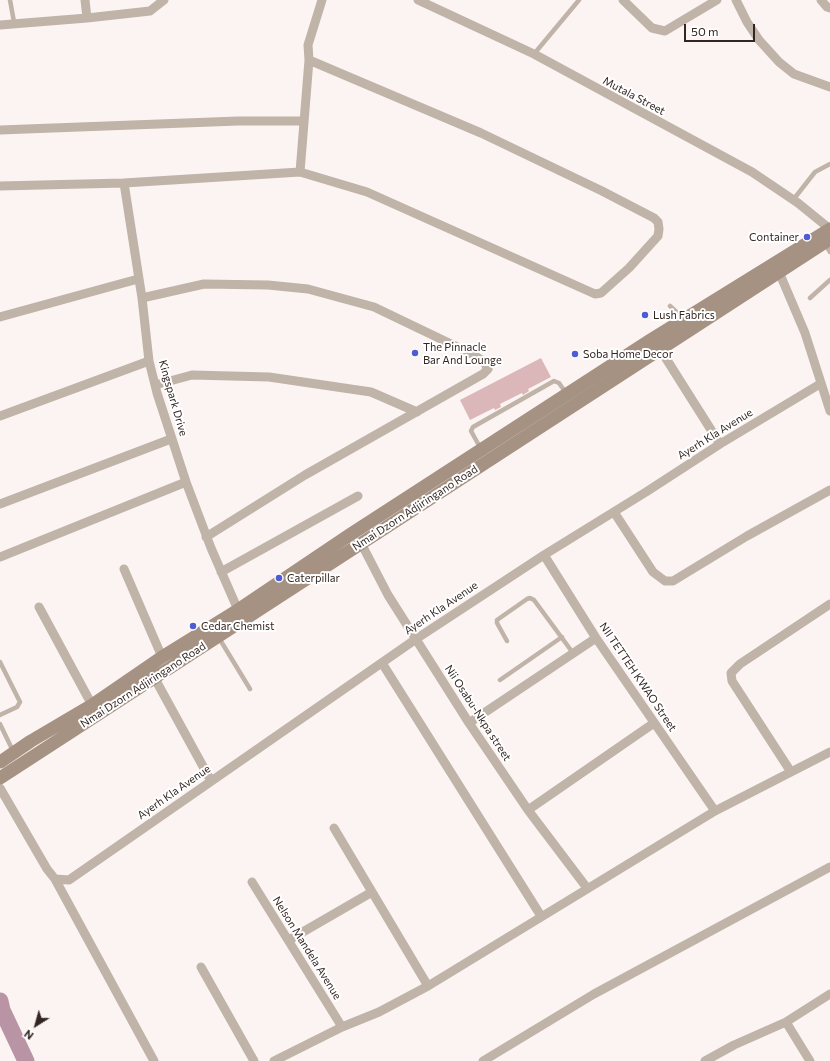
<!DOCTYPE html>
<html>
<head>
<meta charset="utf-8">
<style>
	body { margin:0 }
	#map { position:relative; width:830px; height:1061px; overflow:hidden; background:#fcf4f2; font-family:Commissioner,sans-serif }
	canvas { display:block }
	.north { position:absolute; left:16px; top:1005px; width:40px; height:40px; -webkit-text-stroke:3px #fff; paint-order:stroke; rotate:217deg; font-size:11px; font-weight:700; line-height:16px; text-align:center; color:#332622 }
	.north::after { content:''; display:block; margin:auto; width:14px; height:18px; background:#332622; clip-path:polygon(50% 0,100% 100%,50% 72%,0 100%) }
	.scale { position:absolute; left:684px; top:24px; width:71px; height:18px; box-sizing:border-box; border:2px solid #332622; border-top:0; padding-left:5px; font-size:12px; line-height:14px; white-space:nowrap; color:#332622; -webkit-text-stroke:3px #fff; paint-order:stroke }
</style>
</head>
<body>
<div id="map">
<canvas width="830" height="1061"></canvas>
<div class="north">N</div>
<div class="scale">50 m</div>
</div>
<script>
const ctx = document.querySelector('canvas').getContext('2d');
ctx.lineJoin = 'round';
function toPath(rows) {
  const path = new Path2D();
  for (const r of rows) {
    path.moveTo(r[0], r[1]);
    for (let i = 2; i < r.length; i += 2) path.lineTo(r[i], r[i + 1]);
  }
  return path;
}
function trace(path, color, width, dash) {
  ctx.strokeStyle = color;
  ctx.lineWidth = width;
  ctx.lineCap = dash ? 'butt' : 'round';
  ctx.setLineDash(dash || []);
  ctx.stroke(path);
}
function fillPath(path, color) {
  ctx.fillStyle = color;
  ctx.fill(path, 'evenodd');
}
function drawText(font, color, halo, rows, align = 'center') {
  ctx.font = font + ' Commissioner,sans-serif';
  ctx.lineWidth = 4;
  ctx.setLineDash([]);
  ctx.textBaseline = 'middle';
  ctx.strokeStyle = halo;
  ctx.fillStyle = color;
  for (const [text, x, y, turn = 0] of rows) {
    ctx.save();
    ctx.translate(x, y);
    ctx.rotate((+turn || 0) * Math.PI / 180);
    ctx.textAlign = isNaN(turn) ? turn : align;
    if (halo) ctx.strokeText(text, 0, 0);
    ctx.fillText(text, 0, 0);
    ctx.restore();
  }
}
trace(toPath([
	[0,1001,2,1010,26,1061]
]), '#b894a5', 17);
fillPath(toPath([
	[541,358,551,377,528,389,529,391,523,395,522,393,500,404,501,407,495,410,494,408,470,420,460,400]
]), '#dcb7b9');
trace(toPath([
	[10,0,14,22],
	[534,54,579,0],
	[793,200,815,172,830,164],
	[825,244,830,252],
	[810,298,830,280],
	[670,306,683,318],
	[481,449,471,431,473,427,554,381,559,383,566,393],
	[219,638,250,689],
	[507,641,497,623,497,620,527,599,530,598,534,600,573,653],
	[0,662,20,702,17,707,0,715],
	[500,680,562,637],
	[0,724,13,751]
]), '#c0b3a8', 4.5);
trace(toPath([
	[85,0,87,18],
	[418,0,534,54,752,172,798,203,830,229],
	[623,0,652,28,665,31,717,0],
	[736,0,747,22,759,40,779,62,794,74,830,87],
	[821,0,827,7,830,8],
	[0,25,87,18,150,11,164,0],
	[0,130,238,121,304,121],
	[300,172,309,60,308,45,322,0],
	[124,183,142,298,149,361,157,393,186,482,211,548,238,610],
	[0,186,124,183,300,172,367,192,595,294,601,293,629,268,658,236,659,229,658,222,654,218,602,191,481,133,309,60],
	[779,272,805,333,830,411],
	[142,298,204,284,268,285,308,289,374,307,474,355,484,362,488,369,483,374,305,475,206,537],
	[0,317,138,279],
	[660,349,720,444],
	[155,385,192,375,269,377,371,392,417,412],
	[0,416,149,361],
	[0,504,171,439],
	[614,512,653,572,665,581,673,581,747,536,830,490],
	[361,543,388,595,469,723,528,810,587,888],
	[544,555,596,638,715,811],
	[0,557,186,482],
	[124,569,162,657],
	[221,572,358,496],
	[39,607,92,705],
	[382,663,541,916],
	[154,677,211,781],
	[469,723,596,638],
	[791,772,732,681,731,673,740,664,830,604],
	[0,788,47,869,55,879,69,880,416,639,544,555,646,492,720,444,820,384],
	[528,810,654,723],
	[334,828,428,986],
	[55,879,154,1061],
	[252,882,342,1027],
	[289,940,372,892],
	[201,967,254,1061],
	[274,1061,342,1027,379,1012,428,986,715,811,830,752],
	[483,1061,594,994,830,867],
	[705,1061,734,1045,786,1022],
	[810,1061,786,1022,830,994]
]), '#c0b3a8', 9);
trace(toPath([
	[0,762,31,741,92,705,162,657,238,610,351,534,649,341,830,229],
	[0,778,830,239]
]), '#a59282', 13);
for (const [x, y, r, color] of [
	[807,237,4,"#4f5cd2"],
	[645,315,4,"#4f5cd2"],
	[415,353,4,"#4f5cd2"],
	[575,354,4,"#4f5cd2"],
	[279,578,4,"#4f5cd2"],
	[193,626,4,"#4f5cd2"]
]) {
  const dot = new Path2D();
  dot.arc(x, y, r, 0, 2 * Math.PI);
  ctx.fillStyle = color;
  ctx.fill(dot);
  trace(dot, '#fff', 1.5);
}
drawText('11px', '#332622', '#fff', [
	["Mutala Street",634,96,28],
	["Kingspark Drive",173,398,74],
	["Ayerh Kla Avenue",715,434,-32],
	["Nmai Dzorn Adjiringano Road",415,508,-33],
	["Ayerh Kla Avenue",441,608,-34],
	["NII TETTEH KWAO Street",638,677,56],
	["Nmai Dzorn Adjiringano Road",143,685,-33],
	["Nii Osabu-Nkpa street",478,713,57],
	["Ayerh Kla Avenue",174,792,-35],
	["Nelson Mandela Avenue",307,948,58]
]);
drawText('11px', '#332622', '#fff', [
	["Container",799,237,"right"],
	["Lush Fabrics",653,315],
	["The Pinnacle",423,347],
	["Bar And Lounge",423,360],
	["Soba Home Decor",583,354],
	["Caterpillar",287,578],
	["Cedar Chemist",201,626]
], 'left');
</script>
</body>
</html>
